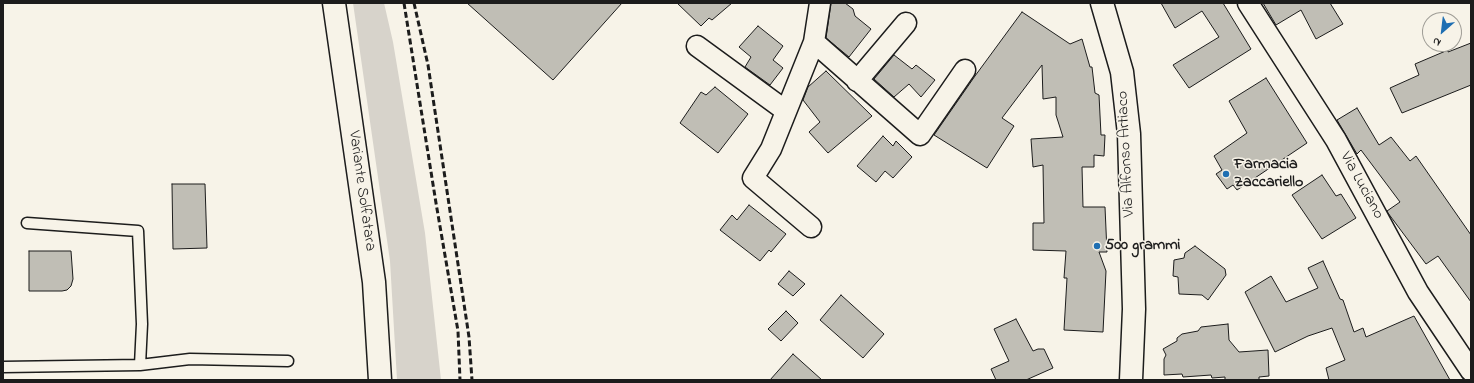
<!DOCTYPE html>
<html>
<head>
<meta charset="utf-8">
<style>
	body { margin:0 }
	#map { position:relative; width:1474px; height:383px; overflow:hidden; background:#f7f3e8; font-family:"Indie Flower",sans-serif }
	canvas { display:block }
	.frame { position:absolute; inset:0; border:4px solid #1c1c1c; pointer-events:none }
	.north { position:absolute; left:1422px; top:12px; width:40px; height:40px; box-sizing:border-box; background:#f7f3e8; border:1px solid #9f9d96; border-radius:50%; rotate:208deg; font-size:11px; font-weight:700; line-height:16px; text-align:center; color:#1c1c1c }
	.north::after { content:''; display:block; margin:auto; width:14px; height:18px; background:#1f6fb2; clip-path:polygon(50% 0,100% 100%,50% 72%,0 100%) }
</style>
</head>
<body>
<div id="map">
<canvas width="1474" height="383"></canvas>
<div class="frame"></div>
<div class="north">N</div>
</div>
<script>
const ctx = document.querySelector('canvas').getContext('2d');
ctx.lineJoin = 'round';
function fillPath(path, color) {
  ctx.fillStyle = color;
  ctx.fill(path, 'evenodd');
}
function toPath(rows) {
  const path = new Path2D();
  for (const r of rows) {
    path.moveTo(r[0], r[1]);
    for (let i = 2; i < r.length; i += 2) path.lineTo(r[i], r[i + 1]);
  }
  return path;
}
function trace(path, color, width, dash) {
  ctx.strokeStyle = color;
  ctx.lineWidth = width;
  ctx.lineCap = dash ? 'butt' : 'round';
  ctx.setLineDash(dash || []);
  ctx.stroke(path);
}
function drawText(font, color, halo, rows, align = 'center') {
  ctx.font = font + ' "Indie Flower",sans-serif';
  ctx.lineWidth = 3;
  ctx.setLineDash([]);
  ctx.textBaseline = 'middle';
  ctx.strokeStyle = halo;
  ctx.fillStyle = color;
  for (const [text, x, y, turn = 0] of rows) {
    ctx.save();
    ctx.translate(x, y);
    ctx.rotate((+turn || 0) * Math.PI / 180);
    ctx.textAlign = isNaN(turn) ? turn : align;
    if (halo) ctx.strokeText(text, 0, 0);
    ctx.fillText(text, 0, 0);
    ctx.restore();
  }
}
fillPath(toPath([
	[353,3,384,3,393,42,425,233,441,380,397,380,390,261]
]), '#d7d3cb');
const building = toPath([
	[467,3,622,3,553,80,467,3],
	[677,3,732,3,712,20,709,18,701,26,677,3],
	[831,3,845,3,853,9,855,16,871,29,849,57,826,38,831,3],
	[1161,3,1223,3,1251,49,1189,88,1173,65,1219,37,1202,11,1175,28,1161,3],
	[1263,3,1330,3,1343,24,1316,39,1301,10,1276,25,1263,3],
	[1022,12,1070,44,1082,39,1090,67,1092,67,1095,93,1099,95,1101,135,1105,135,1104,156,1094,155,1094,167,1082,167,1083,207,1105,207,1107,252,1099,252,1106,271,1103,332,1064,330,1067,278,1064,278,1066,251,1033,250,1033,223,1044,223,1043,165,1033,167,1031,139,1063,137,1056,115,1056,97,1043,99,1042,65,1002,118,1014,126,987,168,934,135,975,76,1022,12],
	[758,26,783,46,773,60,783,68,770,85,745,67,751,57,739,47,758,26],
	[1471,43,1471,85,1402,113,1390,88,1419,75,1415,64,1448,50,1448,52,1471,43],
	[894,55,912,69,916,65,935,80,921,97,909,84,894,97,874,79,894,55],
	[826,71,872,116,828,153,809,132,820,122,803,100,808,87,826,71],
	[1266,78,1307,143,1237,190,1233,185,1227,189,1216,174,1222,170,1214,156,1247,133,1229,101,1266,78],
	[715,87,748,114,718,153,680,123,701,92,706,95,715,87],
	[1357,108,1379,145,1391,137,1410,161,1416,156,1471,235,1471,302,1438,256,1426,264,1388,213,1387,211,1400,202,1361,150,1357,154,1337,120,1357,108],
	[883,136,893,146,896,141,912,157,893,178,885,171,876,182,857,166,883,136],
	[1322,175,1336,196,1341,194,1356,218,1322,239,1292,195,1322,175],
	[172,184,205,184,207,248,173,249,172,184],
	[749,205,786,234,771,252,769,250,760,261,720,230,732,215,737,220,749,205],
	[1195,246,1225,269,1226,275,1208,300,1202,295,1179,294,1178,277,1173,276,1174,260,1184,258,1185,253,1195,246],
	[29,251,71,251,73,279,71,286,67,290,62,291,29,291,29,251],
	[1323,261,1340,299,1343,300,1354,332,1363,328,1366,337,1414,316,1450,380,1329,380,1326,368,1345,360,1332,328,1308,336,1275,352,1245,292,1271,276,1286,302,1318,288,1308,268,1323,261],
	[789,271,805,284,793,296,778,284,789,271],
	[841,295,884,334,863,358,820,320,841,295],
	[786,311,798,323,781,341,768,329,786,311],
	[1016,319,1033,351,1038,349,1044,349,1053,368,1026,380,996,380,991,369,1009,361,994,329,1016,319],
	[1228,324,1229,340,1239,352,1268,350,1269,376,1259,377,1259,380,1225,380,1225,377,1212,378,1211,375,1183,377,1182,374,1164,375,1164,359,1166,355,1163,349,1177,341,1177,338,1182,334,1198,331,1201,327,1228,324],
	[793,354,822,380,770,380,793,354]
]);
fillPath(building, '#c0beb5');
trace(building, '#1c1c1c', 1);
const service = toPath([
	[140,365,190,359,288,361],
	[3,367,140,365,142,324,138,231,27,223]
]);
const minor = toPath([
	[1248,3,1336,140,1418,292,1471,371],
	[814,42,920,135,965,70],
	[697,46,786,111],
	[857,81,906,23],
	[811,227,753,178,771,149,814,42,820,3]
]);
const secondary = toPath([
	[1102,3,1122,72,1129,134,1134,309,1131,380]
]);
const primary = toPath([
	[334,3,374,282,380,380]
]);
trace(service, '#1c1c1c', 13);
trace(minor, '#1c1c1c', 23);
trace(secondary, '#1c1c1c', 25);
trace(primary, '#1c1c1c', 25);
trace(service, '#f7f3e8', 10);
trace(minor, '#f7f3e8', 20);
trace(secondary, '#f7f3e8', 22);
trace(primary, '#f7f3e8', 22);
trace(toPath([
	[404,3,436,203,458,331,460,380],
	[414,3,428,65,469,337,472,380]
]), '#1c1c1c', 3, [6, 3]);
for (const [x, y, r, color] of [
	[1226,174,4,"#1f6fb2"],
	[1097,246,4,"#1f6fb2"]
]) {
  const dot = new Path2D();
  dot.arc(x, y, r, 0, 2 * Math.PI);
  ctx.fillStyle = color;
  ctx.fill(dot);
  trace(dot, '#f7f3e8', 1.5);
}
drawText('16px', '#1c1c1c', '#f7f3e8', [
	["Via Alfonso Artiaco",1127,154,-93],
	["Via Luciano",1361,186,61],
	["Variante Solfatara",361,191,82]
]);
drawText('bold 16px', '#1c1c1c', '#f7f3e8', [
	["Farmacia",1234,165],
	["Zaccariello",1234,183],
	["500 grammi",1105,246]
], 'left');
</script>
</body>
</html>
